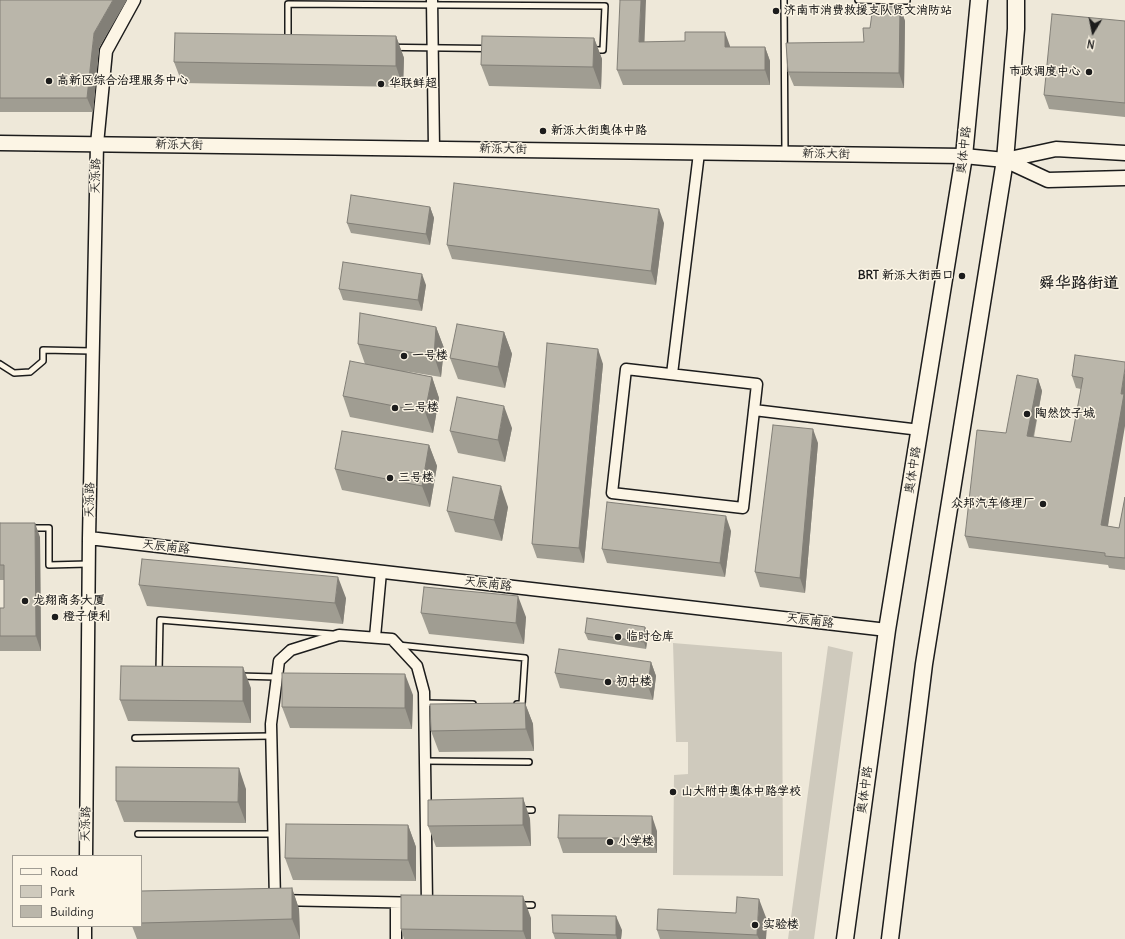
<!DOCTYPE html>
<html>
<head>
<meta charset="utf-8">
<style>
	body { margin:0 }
	#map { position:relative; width:1125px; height:939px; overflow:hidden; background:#eee8d9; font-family:Delius,sans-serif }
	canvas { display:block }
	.legend { position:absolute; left:12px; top:855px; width:130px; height:72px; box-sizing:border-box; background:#fcf5e5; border:1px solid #a29e95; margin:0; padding:5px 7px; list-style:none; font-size:12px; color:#1c1c1c }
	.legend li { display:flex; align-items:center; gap:8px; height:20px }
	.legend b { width:20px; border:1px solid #a29e95 }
	.north { position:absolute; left:1073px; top:12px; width:40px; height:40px; -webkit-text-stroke:3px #fcf5e5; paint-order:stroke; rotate:190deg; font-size:11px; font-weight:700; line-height:16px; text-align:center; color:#1c1c1c }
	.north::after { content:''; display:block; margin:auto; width:14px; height:18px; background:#1c1c1c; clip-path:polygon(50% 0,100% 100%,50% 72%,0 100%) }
</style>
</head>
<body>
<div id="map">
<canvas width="1125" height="939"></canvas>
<ul class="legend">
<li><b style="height:5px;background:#fcf5e5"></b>Road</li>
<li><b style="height:11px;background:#cfcabd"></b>Park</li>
<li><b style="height:11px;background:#bab6aa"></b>Building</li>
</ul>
<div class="north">N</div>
</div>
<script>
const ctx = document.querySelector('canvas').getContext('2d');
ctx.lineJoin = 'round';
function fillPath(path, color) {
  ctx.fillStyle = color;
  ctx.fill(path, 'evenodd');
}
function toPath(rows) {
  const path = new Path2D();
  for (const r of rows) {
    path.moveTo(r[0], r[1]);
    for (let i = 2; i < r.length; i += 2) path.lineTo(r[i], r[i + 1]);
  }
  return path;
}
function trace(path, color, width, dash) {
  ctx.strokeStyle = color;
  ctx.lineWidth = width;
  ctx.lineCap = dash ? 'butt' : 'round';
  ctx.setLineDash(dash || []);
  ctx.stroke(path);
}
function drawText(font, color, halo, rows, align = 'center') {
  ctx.font = font + ' Delius,"LXGW WenKai TC",sans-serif';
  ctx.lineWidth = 3;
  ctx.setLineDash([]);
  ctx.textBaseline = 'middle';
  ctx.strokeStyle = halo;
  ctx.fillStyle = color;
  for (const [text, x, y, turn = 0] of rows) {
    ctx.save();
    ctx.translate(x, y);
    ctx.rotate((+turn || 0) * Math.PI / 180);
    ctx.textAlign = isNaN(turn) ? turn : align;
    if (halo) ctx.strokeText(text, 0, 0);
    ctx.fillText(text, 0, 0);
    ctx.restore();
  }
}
fillPath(toPath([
	[673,643,782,652,783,876,673,875,674,775,688,774,688,742,676,742],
	[828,646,853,652,814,939,788,939]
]), '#cfcabd');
const service = toPath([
	[784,0,785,153],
	[858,0,907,1,907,0],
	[288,4,605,6,603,50,288,46,288,4],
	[0,364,14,373,30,372,43,361,43,350,92,351],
	[31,528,49,528,49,565,88,564],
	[398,645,525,658,522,704,517,704],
	[159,672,160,620,332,634],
	[239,676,276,677],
	[424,703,473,704],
	[135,738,271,736],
	[425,761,529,762],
	[521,810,532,810],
	[138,834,273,834],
	[521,905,532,905]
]);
const minor = toPath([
	[432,0,434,148],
	[626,369,757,384,743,508,612,493,626,369],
	[672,374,699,153],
	[754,410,920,430],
	[339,635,392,639,417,666,424,692,427,903,275,900,271,724,279,661,291,650,339,635],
	[375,637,381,572],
	[396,939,396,903]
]);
const tertiary = toPath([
	[89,538,887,630],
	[86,856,89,538,97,144,106,51,134,0],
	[85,939,85,926]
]);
const secondary = toPath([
	[0,143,964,156,1005,160,1056,149,1125,153],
	[1005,160,1048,180,1125,178]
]);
const primary = toPath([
	[845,939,887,630,964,156,979,0],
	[890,939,924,664,1005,160,1016,29,1016,0]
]);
trace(service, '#1c1c1c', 8);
trace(minor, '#1c1c1c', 13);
trace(tertiary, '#1c1c1c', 15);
trace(secondary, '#1c1c1c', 17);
trace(primary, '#1c1c1c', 19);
trace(service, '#fcf5e5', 5);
trace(minor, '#fcf5e5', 10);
trace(tertiary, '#fcf5e5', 12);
trace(secondary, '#fcf5e5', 14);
trace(primary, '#fcf5e5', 16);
fillPath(toPath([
	[0,0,99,48,93,112,0,112],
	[900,7,905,21,904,88,794,86,788,72,864,42,870,28],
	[1125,21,1125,117,1049,109,1044,95],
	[396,36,404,58,403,87,182,83,174,62],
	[594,38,602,59,601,89,489,86,481,65],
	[685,41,730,47,765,47,770,61,770,85,623,85,617,70,645,42],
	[430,207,434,218,430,245,351,233,347,223],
	[664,223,656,285,452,259,447,245],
	[426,285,422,311,343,300,339,289],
	[436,327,444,348,441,377,404,371,432,377,439,398,433,433,350,417,343,396,365,364,358,344],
	[504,332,512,354,505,388,458,379,450,358],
	[1125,362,1108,526,1119,528,1125,497,1125,570,1109,568,1108,565,969,548,965,536,1006,433,1038,379,1042,391,1034,437,1071,442,1081,389,1076,388,1072,376],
	[603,364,584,563,537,558,532,544],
	[512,428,505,462,458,453,450,431],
	[818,443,805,593,760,587,755,572],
	[429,445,437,466,430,507,342,490,335,469],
	[508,507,502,541,455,532,447,511],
	[0,523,40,537,41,651,0,651,0,608,4,608,4,580,0,580],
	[731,531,725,577,607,563,602,549],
	[139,585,346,598,343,624,147,606],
	[421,613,526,617,524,644,429,634],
	[645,627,648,635,646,649,588,640,585,633],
	[651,662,656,676,653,700,560,688,555,673],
	[251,688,251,723,128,721,120,700],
	[413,695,412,729,290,728,282,707],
	[525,703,533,724,534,751,439,752,431,731],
	[246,789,246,823,124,822,116,801],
	[523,798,530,819,531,846,436,847,428,826],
	[408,825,416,847,416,881,293,880,285,858],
	[657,831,657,853,563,853,558,838],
	[292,888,299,909,300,939,137,939,132,926,141,926,141,891],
	[531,918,531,939,404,939,401,929],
	[767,920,766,939,660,939,657,930],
	[622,930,621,939,555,939,553,933]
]), '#a09d92');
fillPath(toPath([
	[113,0,127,0,99,48,93,112,87,98,94,33],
	[641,0,646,0,644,56,639,42],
	[900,7,905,21,904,88,899,73],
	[725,32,730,46,730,61,725,47],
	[396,36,404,58,403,87,396,66],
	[594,38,602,59,601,89,593,67],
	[765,47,770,61,770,85,765,70],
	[430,207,434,218,430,245,426,234],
	[659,209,664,223,656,285,651,271],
	[422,274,426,285,422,311,418,300],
	[436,327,444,348,441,377,434,356],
	[504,332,512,354,505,388,498,367],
	[598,349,603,364,584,563,579,548],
	[1125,368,1125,426,1106,537,1101,525],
	[432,377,439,398,433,433,425,412],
	[1038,379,1042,391,1031,448,1027,436],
	[504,406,512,428,505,462,498,440],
	[813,429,818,443,805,593,800,578],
	[429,445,437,466,430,507,422,486],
	[501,486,508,507,502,541,494,520],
	[726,516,731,531,725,577,720,563],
	[35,523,40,537,41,651,36,636],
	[338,577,346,598,343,624,335,603],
	[518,596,526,617,524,644,516,623],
	[645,627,648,635,646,649,644,642],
	[651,662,656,676,653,700,648,686],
	[243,667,251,688,251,723,243,701],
	[405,674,413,695,412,729,405,708],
	[525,703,533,724,534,751,526,729],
	[239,768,246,789,246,823,238,802],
	[523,798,530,819,531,846,523,825],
	[652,816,657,831,657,853,652,838],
	[408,825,416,847,416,881,408,860],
	[292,888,299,909,300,939,292,919],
	[523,896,531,918,531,939,526,939,523,931],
	[759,899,767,920,766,939,759,939,757,935],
	[616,916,622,930,621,939,617,939,616,935]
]), '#827f77');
const building = toPath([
	[0,0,113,0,94,33,87,98,0,98,0,0],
	[620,0,641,0,639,42,685,41,685,32,725,32,725,47,765,47,765,70,617,70,620,0],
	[873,6,900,7,899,73,788,72,786,43,864,42,863,28,870,28,873,6],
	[1052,14,1125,21,1125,103,1044,95,1052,14],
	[175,33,396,36,396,66,174,62,175,33],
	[482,36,594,38,593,67,481,65,482,36],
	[454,183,659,209,651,271,447,245,454,183],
	[351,195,430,207,426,234,347,223,351,195],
	[343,262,422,274,418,300,339,289,343,262],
	[360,313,436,327,434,356,358,344,360,313],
	[457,324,504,332,498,367,450,358,457,324],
	[547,343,598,349,579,548,532,544,547,343],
	[1075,355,1125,362,1125,368,1121,394,1124,394,1101,525,1119,528,1125,497,1125,558,1105,556,1105,553,965,536,977,430,1006,433,1017,375,1038,379,1027,436,1071,442,1083,378,1072,376,1075,355],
	[350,361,432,377,425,412,343,396,350,361],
	[457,397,504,406,498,440,450,431,457,397],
	[773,425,813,429,800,578,755,572,773,425],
	[342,431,429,445,422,486,335,469,342,431],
	[453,477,501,486,494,520,447,511,453,477],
	[607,502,726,516,720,563,602,549,607,502],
	[0,523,35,523,36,636,0,636,0,608,4,608,4,565,0,565,0,523],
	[142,559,338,577,335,603,139,585,142,559],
	[424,587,518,596,516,623,421,613,424,587],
	[587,618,645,627,644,642,585,633,587,618],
	[559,649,651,662,648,686,555,673,559,649],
	[121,666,243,667,243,701,120,700,121,666],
	[282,673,405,674,405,708,282,707,282,673],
	[525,703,526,729,431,731,430,704,525,703],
	[116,767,239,768,238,802,116,801,116,767],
	[523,798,523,825,428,826,428,800,523,798],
	[559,815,652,816,652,838,558,838,559,815],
	[286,824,408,825,408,860,285,858,286,824],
	[292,888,292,919,141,923,141,891,292,888],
	[401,895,523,896,523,931,401,929,401,895],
	[737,897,759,899,757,935,657,930,658,909,736,913,737,897],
	[552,915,616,916,616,935,553,933,552,915]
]);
fillPath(building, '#bab6aa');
trace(building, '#827f77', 1);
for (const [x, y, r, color] of [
	[776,11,4,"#1c1c1c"],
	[1089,72,4,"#1c1c1c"],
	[49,81,4,"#1c1c1c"],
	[381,84,4,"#1c1c1c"],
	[543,131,4,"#1c1c1c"],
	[962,276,4,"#1c1c1c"],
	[404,356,4,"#1c1c1c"],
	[395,408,4,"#1c1c1c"],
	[1027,414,4,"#1c1c1c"],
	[390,478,4,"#1c1c1c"],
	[1043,504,4,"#1c1c1c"],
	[25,601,4,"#1c1c1c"],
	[55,617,4,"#1c1c1c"],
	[618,637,4,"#1c1c1c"],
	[608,682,4,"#1c1c1c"],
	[673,792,4,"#1c1c1c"],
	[610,842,4,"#1c1c1c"],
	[755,925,4,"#1c1c1c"]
]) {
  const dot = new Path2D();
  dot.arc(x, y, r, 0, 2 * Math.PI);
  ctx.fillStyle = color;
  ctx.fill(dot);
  trace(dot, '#fcf5e5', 1.5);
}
drawText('bold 12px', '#1c1c1c', '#fcf5e5', [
	["济南市消费救援支队贤文消防站",784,11],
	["市政调度中心",1081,72,"right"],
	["高新区综合治理服务中心",57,81],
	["华联鲜超",389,84],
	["新泺大街奥体中路",551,131],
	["BRT 新泺大街西口",954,276,"right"],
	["一号楼",412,356],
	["二号楼",403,408],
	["陶然饺子城",1035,414],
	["三号楼",398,478],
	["众邦汽车修理厂",1035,504,"right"],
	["龙翔商务大厦",33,601],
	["橙子便利",63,617],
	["临时仓库",626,637],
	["初中楼",616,682],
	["山大附中奥体中路学校",681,792],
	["小学楼",618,842],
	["实验楼",763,925]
], 'left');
drawText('12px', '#1c1c1c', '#fcf5e5', [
	["新泺大街",179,145,1],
	["新泺大街",503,149,1],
	["奥体中路",964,150,-83],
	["新泺大街",826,154,1],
	["天泺路",96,176,-89],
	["奥体中路",913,470,-81],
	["天泺路",90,500,-89],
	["天辰南路",166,547,7],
	["天辰南路",488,584,7],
	["天辰南路",810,621,7],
	["奥体中路",865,790,-82],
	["天泺路",86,824,-89]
]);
drawText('bold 16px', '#1c1c1c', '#fcf5e5', [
	["舜华路街道",1079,283]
]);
</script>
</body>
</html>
